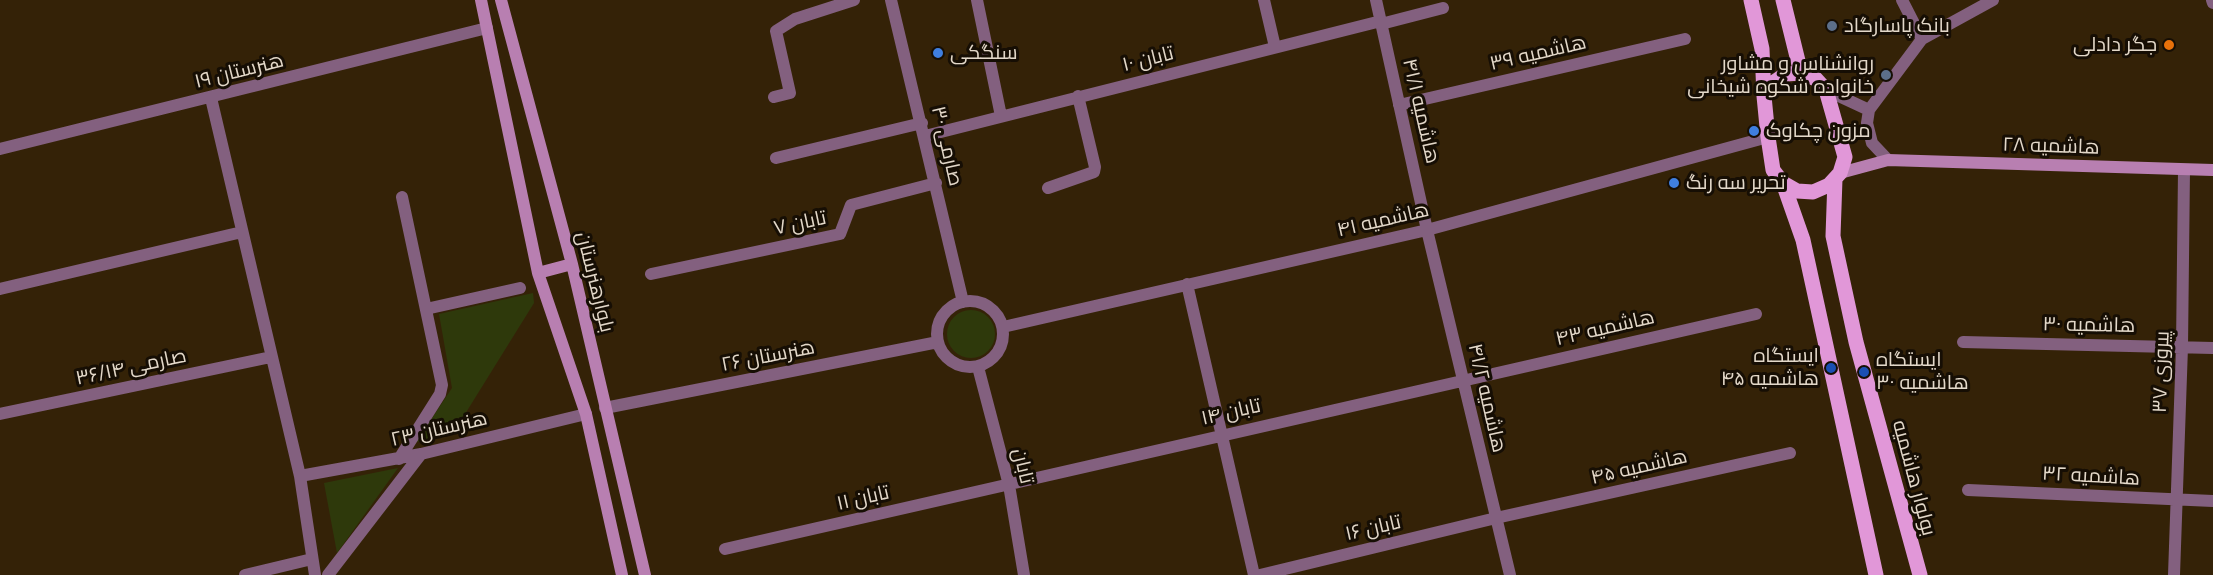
<!DOCTYPE html>
<html>
<head>
<meta charset="utf-8">
<style>
	body { margin:0 }
	canvas { display:block; background:#342207 }
</style>
</head>
<body>
<canvas width="2213" height="575"></canvas>
<script>
const ctx = document.querySelector('canvas').getContext('2d');
ctx.lineJoin = 'round';
function fillPath(path, color) {
  ctx.fillStyle = color;
  ctx.fill(path, 'evenodd');
}
function toPath(rows) {
  const path = new Path2D();
  for (const r of rows) {
    if (r.length === 3) {
      path.moveTo(r[0] + r[2], r[1]);
      path.arc(r[0], r[1], r[2], 0, 2 * Math.PI);
      continue;
    }
    path.moveTo(r[0], r[1]);
    for (let i = 2; i < r.length; i += 2) path.lineTo(r[i], r[i + 1]);
  }
  return path;
}
function trace(path, color, width, dash) {
  ctx.strokeStyle = color;
  ctx.lineWidth = width;
  ctx.lineCap = dash ? 'butt' : 'round';
  ctx.setLineDash(dash || []);
  ctx.stroke(path);
}
function drawText(font, color, halo, rows, align = 'center') {
  ctx.font = font + ' "Public Sans",Cairo,sans-serif';
  ctx.lineWidth = 6;
  ctx.setLineDash([]);
  ctx.textBaseline = 'middle';
  ctx.strokeStyle = halo;
  ctx.fillStyle = color;
  for (const [text, x, y, turn = 0] of rows) {
    ctx.save();
    ctx.translate(x, y);
    ctx.rotate((+turn || 0) * Math.PI / 180);
    ctx.textAlign = isNaN(turn) ? turn : align;
    if (halo) ctx.strokeText(text, 0, 0);
    ctx.fillText(text, 0, 0);
    ctx.restore();
  }
}
fillPath(toPath([
	[533,293,534,303,452,435,416,442,452,388,439,314],
	[971,334,24],
	[398,468,337,553,324,483]
]), '#2e390b');
trace(toPath([
	[891,0,963,302],
	[977,0,1001,116],
	[1264,0,1275,47],
	[1376,0,1427,230,1510,575],
	[1902,0,1922,39],
	[2212,0,2213,3],
	[1381,24,1443,8],
	[1826,90,1869,110],
	[774,97,790,93,776,31,795,19,854,0],
	[211,98,300,476,315,575],
	[1399,105,1685,39],
	[925,136,1381,21],
	[0,149,487,28],
	[776,158,922,123],
	[1888,160,1872,143,1867,123,1869,110,1922,39,1993,0],
	[1048,188,1094,172,1095,167,1078,96],
	[651,274,840,234,851,205,936,183],
	[1187,284,1254,575],
	[0,289,242,232],
	[970,334,33],
	[426,309,520,288],
	[1003,327,1427,230,1768,137],
	[1963,342,2213,348],
	[978,367,1009,485,1024,575],
	[605,408,938,342],
	[0,414,271,357],
	[399,459,440,394,442,385,402,197],
	[300,476,421,454,586,414],
	[1968,490,2213,501],
	[725,549,1756,314],
	[245,575,312,559],
	[328,575,421,454],
	[1260,575,1496,518,1790,453],
	[2174,575,2182,347,2184,170]
]), '#83607f', 12);
trace(toPath([
	[481,0,538,273,586,414,622,575],
	[501,0,572,264,645,575],
	[1840,173,1888,160,2213,170],
	[538,273,572,264]
]), '#b87fb1', 12);
trace(toPath([
	[1751,0,1762,49,1764,96,1768,137,1773,170,1783,183,1797,191,1813,192,1829,185,1840,173,1845,157,1826,90,1816,79,1801,73,1786,74,1773,83,1764,96],
	[1783,0,1801,73],
	[1835,179,1833,236,1856,342,1920,575],
	[1783,183,1803,240,1876,575]
]), '#e197d8', 15);
for (const [x, y, r, color] of [
	[1832,26,6,"#5c6f8a"],
	[2169,45,6,"#e8710a"],
	[938,53,6,"#3f7fe0"],
	[1886,75,6,"#5c6f8a"],
	[1754,131,6,"#3f7fe0"],
	[1674,183,6,"#3f7fe0"],
	[1831,368,6,"#1a4fb4"],
	[1864,372,6,"#1a4fb4"]
]) {
  const dot = new Path2D();
  dot.arc(x, y, r, 0, 2 * Math.PI);
  ctx.fillStyle = color;
  ctx.fill(dot);
  trace(dot, '#160e04', 2);
}
drawText('20px', '#e3d8c9', '#160e04', [
	["بانک پاسارگاد",1844,26],
	["جگر دادلی",2157,45,"right"],
	["سنگکی",950,53],
	["روانشناس و مشاور",1874,64,"right"],
	["خانواده شکوه شیخانی",1874,87,"right"],
	["مزون چکاوک",1766,131],
	["تحریر سه رنگ",1686,183],
	["ایستگاه",1819,356,"right"],
	["هاشمیه ۴۵",1819,379,"right"],
	["ایستگاه",1876,360],
	["هاشمیه ۳۰",1876,383]
], 'left');
drawText('20px', '#e3d8c9', '#160e04', [
	["هاشمیه ۳۹",1538,53,-13],
	["تابان ۱۰",1148,59,-14],
	["هنرستان ۱۹",239,71,-14],
	["هاشمیه ۴۱/۱",1421,111,77],
	["صارمی ۳۰",947,146,77],
	["هاشمیه ۲۸",2051,146,2],
	["هاشمیه ۴۱",1383,220,-13],
	["تابان ۷",800,223,-12],
	["بلوارهنرستان",595,282,76],
	["هاشمیه ۳۰",2089,325,1],
	["هاشمیه ۴۳",1605,328,-13],
	["هنرستان ۲۶",768,356,-11],
	["صارمی ۳۶/۱۴",131,367,-12],
	["پیروزی ۳۷",2161,372,-88],
	["هاشمیه ۴۱/۲",1487,398,77],
	["تابان ۱۴",1231,412,-13],
	["هنرستان ۲۳",439,429,-13],
	["تابان",1023,466,76],
	["هاشمیه ۴۵",1639,467,-13],
	["هاشمیه ۳۲",2091,476,3],
	["بولوار هاشمیه",1914,478,75],
	["تابان ۱۱",863,498,-13],
	["تابان ۱۶",1373,528,-13]
]);
</script>
</body>
</html>
